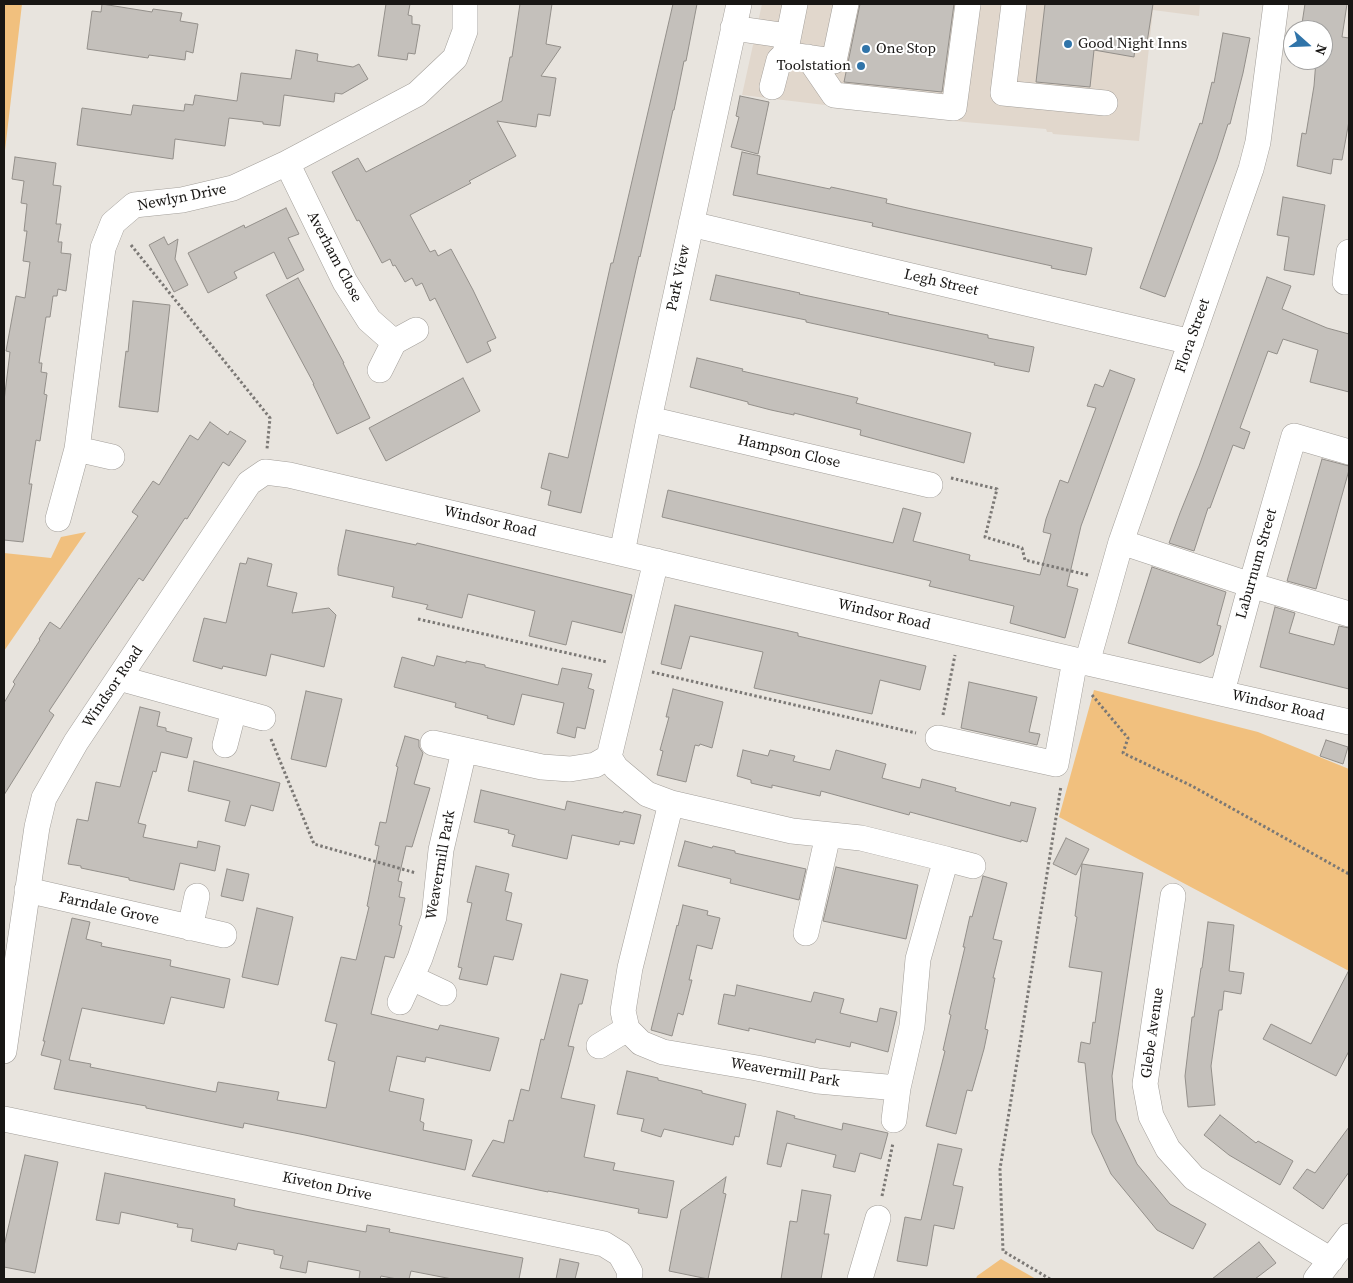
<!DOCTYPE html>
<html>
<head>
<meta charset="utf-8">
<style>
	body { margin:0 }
	#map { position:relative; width:1353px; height:1283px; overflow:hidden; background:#e8e4de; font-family:"Source Serif 4",serif }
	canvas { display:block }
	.frame { position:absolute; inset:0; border:5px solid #181614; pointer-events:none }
	.north { position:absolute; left:1283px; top:20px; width:50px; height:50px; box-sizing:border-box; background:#fff; border:1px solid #a3a2a1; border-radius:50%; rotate:110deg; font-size:14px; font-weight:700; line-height:20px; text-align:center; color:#181614 }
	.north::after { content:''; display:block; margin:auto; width:18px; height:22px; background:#3074a9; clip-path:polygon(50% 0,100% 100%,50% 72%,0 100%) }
</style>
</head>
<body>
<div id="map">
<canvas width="1353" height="1283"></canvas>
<div class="frame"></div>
<div class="north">N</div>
</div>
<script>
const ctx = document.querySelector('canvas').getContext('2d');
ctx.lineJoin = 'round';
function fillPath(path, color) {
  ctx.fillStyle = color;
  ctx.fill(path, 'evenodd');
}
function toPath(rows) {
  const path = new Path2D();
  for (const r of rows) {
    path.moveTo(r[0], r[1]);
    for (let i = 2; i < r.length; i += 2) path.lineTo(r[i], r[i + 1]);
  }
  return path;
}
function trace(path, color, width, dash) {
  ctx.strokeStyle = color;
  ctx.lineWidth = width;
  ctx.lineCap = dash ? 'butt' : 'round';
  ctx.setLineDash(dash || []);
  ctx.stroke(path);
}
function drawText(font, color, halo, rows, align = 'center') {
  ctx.font = font + ' "Source Serif 4",serif';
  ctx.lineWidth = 4;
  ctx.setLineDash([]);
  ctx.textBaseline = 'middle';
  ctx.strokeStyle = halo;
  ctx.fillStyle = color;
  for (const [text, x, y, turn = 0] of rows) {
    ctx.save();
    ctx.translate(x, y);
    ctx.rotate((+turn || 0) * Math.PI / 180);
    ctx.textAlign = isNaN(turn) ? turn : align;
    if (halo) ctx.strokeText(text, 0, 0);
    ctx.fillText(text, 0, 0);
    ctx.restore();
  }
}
fillPath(toPath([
	[762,4,1200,4,1199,16,1153,10,1139,141,1053,134,1052,132,1047,132,1046,129,965,122,742,95]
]), '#e1d7cc');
fillPath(toPath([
	[4,4,22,4,4,159],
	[86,532,4,651,4,553,51,558,61,537],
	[1094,690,1258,732,1349,769,1349,971,1059,817],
	[1001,1259,1036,1279,976,1279,977,1276]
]), '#f1c07e');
const building = toPath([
	[102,4,152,12,153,9,182,13,180,21,198,24,193,53,186,51,185,60,149,55,148,58,87,49,92,11,101,12,102,4],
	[386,4,410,4,408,15,412,16,412,24,420,25,415,54,408,53,407,60,378,56,386,4],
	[520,4,552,4,546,44,561,47,541,76,556,78,550,116,538,114,536,127,497,121,516,156,469,181,471,183,410,215,430,252,435,250,438,256,451,249,473,290,496,338,487,342,491,351,467,363,435,298,430,301,422,283,416,286,412,278,405,282,395,265,393,266,390,259,382,263,359,220,357,221,332,172,358,158,366,172,502,101,510,57,512,57,520,4],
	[673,4,697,4,686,61,684,61,674,110,673,110,640,257,639,256,581,513,548,505,551,491,541,488,549,453,568,458,611,263,613,263,673,4],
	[860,4,954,4,942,92,844,82,860,4],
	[1045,4,1153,4,1146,49,1135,48,1134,57,1094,50,1090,87,1036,82,1045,4],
	[1305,4,1347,4,1342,37,1349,38,1349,121,1342,160,1333,159,1331,174,1297,166,1302,133,1306,134,1314,86,1316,60,1323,60,1323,30,1301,30,1305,4],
	[1223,33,1250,38,1243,73,1230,124,1228,124,1217,159,1165,297,1140,288,1200,123,1202,124,1212,82,1214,83,1223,33],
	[296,50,318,54,317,61,353,67,359,64,368,79,342,94,335,93,334,102,284,95,280,126,263,124,263,122,229,118,225,146,175,139,173,159,77,145,82,108,131,115,133,105,184,111,185,104,193,105,195,95,237,101,241,73,291,79,296,50],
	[740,96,769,102,758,154,731,147,739,117,736,116,740,96],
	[742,152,760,156,757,174,830,189,831,187,887,199,886,203,912,209,1092,248,1086,275,1051,268,1052,266,872,226,873,223,733,195,742,152],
	[15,157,56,163,53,185,61,186,56,224,61,224,58,242,62,242,61,253,71,254,66,291,58,289,57,296,53,296,50,317,46,317,39,363,42,363,41,372,47,373,44,394,47,395,40,441,36,440,29,484,32,484,23,542,4,540,4,401,10,352,6,351,16,296,25,298,30,262,23,261,27,231,24,231,27,204,21,203,24,181,12,179,15,157],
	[1283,197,1325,205,1314,275,1284,270,1289,237,1277,235,1283,197],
	[286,208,299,234,288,238,304,270,287,279,274,252,234,272,237,278,208,293,188,253,244,225,245,228,286,208],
	[164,237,168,245,178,239,175,259,188,285,174,292,149,245,164,237],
	[716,275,800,293,799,294,889,313,888,314,988,335,988,338,1034,347,1029,372,994,365,995,363,806,322,806,320,710,300,716,275],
	[1267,277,1291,286,1282,309,1327,328,1349,334,1349,392,1310,382,1318,350,1283,339,1277,354,1268,351,1240,428,1250,432,1244,449,1233,445,1210,508,1208,508,1194,551,1169,543,1180,513,1199,466,1267,277],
	[298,278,344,363,343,363,370,418,337,434,313,384,314,384,266,295,298,278],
	[133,301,170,305,158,412,119,407,126,351,128,352,133,301],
	[697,358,743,369,742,371,858,398,856,403,971,433,964,463,860,435,861,430,794,413,794,415,771,410,748,404,748,402,690,387,697,358],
	[1110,370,1135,379,1081,526,1067,586,1078,589,1065,638,1010,623,1014,606,929,586,931,581,662,517,668,490,893,543,903,508,921,513,913,541,970,555,969,560,1040,575,1051,534,1043,532,1046,519,1060,480,1068,483,1096,408,1087,406,1095,384,1103,387,1110,370],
	[463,378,480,411,386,461,369,428,463,378],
	[210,422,228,435,230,431,246,441,229,466,223,462,187,519,185,518,143,581,139,578,89,651,49,711,54,715,4,795,4,703,15,684,13,682,40,640,39,639,50,622,60,629,138,516,132,512,153,481,159,485,190,435,198,440,210,422],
	[1322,459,1349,466,1349,470,1316,589,1287,581,1322,459],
	[346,530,416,545,417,543,632,595,622,633,572,621,566,645,529,636,535,611,468,594,462,618,426,609,428,605,392,597,394,587,338,575,338,568,346,530],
	[248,558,272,564,267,586,297,593,292,613,329,608,336,615,324,667,271,654,266,676,223,666,222,669,193,661,204,618,226,623,240,563,246,564,248,558],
	[1152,567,1226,592,1217,625,1221,626,1213,655,1200,663,1128,643,1152,567],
	[675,605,798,633,798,636,926,666,920,690,880,680,872,714,754,688,763,652,690,636,681,669,661,664,675,605],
	[1275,607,1295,613,1289,633,1334,645,1339,626,1349,628,1349,689,1260,667,1275,607],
	[437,656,466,663,466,661,485,665,485,667,558,685,562,668,592,674,588,688,594,690,585,729,577,727,575,738,557,733,564,703,522,694,514,725,487,718,488,716,455,707,456,703,394,687,402,657,434,666,437,656],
	[969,682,1037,697,1029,732,1040,734,1037,745,961,728,969,682],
	[673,689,723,702,712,748,700,744,699,746,695,745,686,782,657,775,663,751,660,750,669,717,666,717,673,689],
	[306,691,342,699,326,767,291,759,306,691],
	[140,707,160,712,157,726,166,728,166,731,192,738,187,758,161,752,156,772,153,771,138,823,146,825,143,837,197,848,198,841,220,846,215,871,180,863,174,890,129,880,129,878,81,868,81,866,68,864,77,819,88,821,96,782,120,787,140,707],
	[405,736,419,740,419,747,423,753,414,784,430,788,412,847,406,846,398,881,402,882,399,897,405,898,399,925,402,926,394,958,385,956,371,1014,438,1030,440,1025,499,1038,490,1071,426,1057,425,1062,397,1056,389,1091,424,1099,420,1121,424,1123,423,1130,472,1140,465,1170,305,1135,244,1123,243,1128,146,1108,146,1106,54,1089,61,1060,41,1055,45,1041,43,1041,72,918,90,922,86,939,102,943,101,946,171,960,170,966,230,979,224,1008,171,997,164,1024,82,1008,69,1060,91,1064,90,1067,216,1092,218,1082,279,1092,277,1100,326,1108,335,1062,328,1060,337,1024,325,1021,341,957,356,960,369,907,367,906,379,846,375,845,380,822,386,823,398,767,396,766,405,736],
	[1326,740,1348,747,1343,764,1320,756,1326,740],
	[743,750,768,756,770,750,795,756,793,761,830,770,836,750,886,764,882,778,920,788,922,779,956,788,955,791,1010,806,1011,802,1036,808,1027,842,1021,840,1021,842,910,812,909,815,821,791,820,796,772,785,772,788,751,783,751,780,737,776,743,750],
	[194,761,280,783,273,811,251,805,245,826,225,821,230,801,188,791,194,761],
	[481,790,565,810,567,801,623,813,624,811,641,815,634,844,620,841,619,845,572,835,567,859,512,846,515,835,508,833,509,830,474,822,481,790],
	[1066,838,1089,849,1076,875,1053,864,1066,838],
	[685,841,712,848,713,846,735,851,735,853,806,869,799,900,730,883,731,879,678,866,685,841],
	[1082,864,1143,873,1112,1076,1116,1120,1137,1164,1170,1204,1206,1224,1193,1249,1157,1230,1111,1174,1092,1133,1085,1063,1078,1062,1081,1042,1090,1044,1093,1022,1095,1023,1102,972,1069,967,1077,917,1075,916,1082,864],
	[476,866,509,874,505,891,512,893,506,920,522,924,513,960,494,956,487,985,459,979,462,968,458,967,472,903,467,902,476,866],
	[836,867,918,885,906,939,823,921,836,867],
	[227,869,249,874,243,901,221,896,227,869],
	[983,876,1007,883,993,939,1002,941,993,978,995,978,985,1029,988,1030,984,1049,972,1091,967,1090,956,1134,926,1126,945,1051,943,1050,951,1015,949,1014,965,947,963,947,970,916,972,917,983,876],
	[683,905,708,911,707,915,720,918,712,949,697,945,689,980,692,980,683,1015,678,1013,672,1036,651,1030,677,925,678,926,683,905],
	[257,908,293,917,278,985,242,977,257,908],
	[1208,922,1234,925,1229,971,1244,973,1241,994,1224,991,1222,1010,1219,1010,1211,1066,1215,1105,1188,1107,1185,1076,1192,1017,1194,1017,1201,968,1202,968,1208,922],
	[1349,970,1349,1051,1336,1076,1263,1039,1271,1024,1311,1044,1349,970],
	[561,974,588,980,582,1004,579,1004,568,1046,574,1047,561,1098,595,1105,584,1157,615,1163,613,1170,674,1181,667,1218,638,1213,639,1209,548,1191,548,1192,472,1176,493,1140,504,1143,509,1120,513,1121,521,1089,529,1091,541,1039,544,1040,561,974],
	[737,985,811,1002,814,992,844,999,840,1013,877,1022,880,1008,897,1012,888,1052,851,1042,850,1047,816,1039,815,1043,749,1028,749,1031,718,1024,724,994,735,996,737,985],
	[627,1071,658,1078,658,1080,702,1091,702,1093,746,1104,739,1137,735,1136,733,1145,664,1129,661,1137,641,1131,644,1119,617,1114,627,1071],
	[777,1111,795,1116,794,1118,842,1130,843,1123,888,1133,881,1159,860,1153,855,1172,833,1167,836,1155,787,1143,781,1167,767,1164,777,1111],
	[1220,1115,1256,1143,1258,1141,1293,1161,1280,1185,1229,1155,1204,1135,1220,1115],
	[1349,1127,1349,1172,1323,1209,1293,1188,1307,1169,1315,1173,1349,1127],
	[938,1144,962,1149,953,1185,963,1187,954,1229,934,1225,927,1266,897,1261,905,1217,921,1220,938,1144],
	[25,1155,58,1162,35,1273,4,1267,4,1246,25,1155],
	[105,1173,235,1199,234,1206,245,1209,366,1232,367,1225,390,1229,389,1232,523,1258,519,1279,452,1279,411,1271,409,1279,397,1279,381,1276,380,1279,359,1279,360,1271,308,1261,306,1273,280,1268,283,1256,274,1254,274,1250,238,1243,236,1250,191,1241,193,1229,177,1227,178,1224,121,1212,119,1224,96,1220,105,1173],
	[726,1177,723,1193,726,1194,708,1279,669,1271,681,1210,726,1177],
	[802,1190,831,1195,824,1234,829,1234,821,1279,781,1279,790,1221,797,1222,802,1190],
	[1259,1242,1276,1263,1255,1279,1212,1279,1259,1242],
	[560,1259,579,1263,575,1279,556,1279,560,1259]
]);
fillPath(building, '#c4c0bb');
trace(building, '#938f8a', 1);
const minor = toPath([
	[795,4,785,54,834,61,846,4],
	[1014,4,1003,93,1105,103],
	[733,28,788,36],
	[808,57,834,95,954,108,968,4],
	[772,87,779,60,785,54],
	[287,163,345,282,369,320,394,342],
	[691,224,1191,342],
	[1345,282,1349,252],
	[380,370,394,342,416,330],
	[649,419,930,485],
	[77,449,112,457],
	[58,519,77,449,103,248,113,223,134,205,182,200,233,188,287,163,417,94,455,58,465,31,465,4],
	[1121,542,1251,585,1349,614],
	[622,553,649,419,739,4],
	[656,561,609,757,616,768,647,794,671,803,792,831,861,838,946,859,918,959,912,1026,898,1088,818,1081,757,1068,663,1052,641,1043,627,1029,623,1011,630,968,671,803],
	[1087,663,1121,542,1251,169,1258,142,1276,4],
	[119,678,263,718],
	[1222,692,1251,585,1294,436,1349,452],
	[938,738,1056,764,1075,660],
	[433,743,542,767,570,769,595,765,609,757],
	[225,745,234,710],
	[946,859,973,866],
	[27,890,224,935],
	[1173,896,1145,1084,1151,1116,1168,1149,1194,1178,1331,1260],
	[190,928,197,896],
	[806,933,828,835],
	[412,978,444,993],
	[400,1002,420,958,434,917,441,850,464,751],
	[599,1046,627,1029],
	[4,1051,37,827,44,798,76,742,249,483,265,472,289,475,1075,660,1349,722],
	[4,1119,604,1244,620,1254,630,1272,629,1279],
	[894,1120,898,1088],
	[860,1279,878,1218],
	[1316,1279,1349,1236]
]);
trace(minor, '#a39f9a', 26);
trace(toPath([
	[131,245,270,418,267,449],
	[951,478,997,489,985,537,1022,548,1025,560,1088,575],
	[418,619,607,662],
	[652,672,916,733],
	[1092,695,1128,738,1123,753,1192,786,1349,874],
	[943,715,955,655],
	[271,739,314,844,416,873],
	[882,1196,893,1143],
	[1050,1279,1003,1251,1000,1169,1061,786]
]), '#7b7875', 3, [2.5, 2.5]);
trace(minor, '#fff', 25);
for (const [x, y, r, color] of [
	[1068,44,5,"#3074a9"],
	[866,49,5,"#3074a9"],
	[861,66,5,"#3074a9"]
]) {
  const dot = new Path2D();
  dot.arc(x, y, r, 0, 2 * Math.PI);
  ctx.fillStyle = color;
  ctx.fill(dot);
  trace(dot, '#fff', 2);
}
drawText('15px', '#181614', '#fff', [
	["Good Night Inns",1078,44],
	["One Stop",876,49],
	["Toolstation",851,66,"right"]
], 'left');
drawText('15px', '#181614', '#fff', [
	["Newlyn Drive",182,198,-11],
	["Averham Close",334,257,62],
	["Park View",679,278,-78],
	["Legh Street",941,283,13],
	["Flora Street",1193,336,-71],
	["Hampson Close",789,452,13],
	["Windsor Road",490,522,13],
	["Laburnum Street",1257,564,-74],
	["Windsor Road",884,615,13],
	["Windsor Road",113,687,-56],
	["Windsor Road",1278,706,13],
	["Weavermill Park",441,865,-80],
	["Farndale Grove",109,909,13],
	["Glebe Avenue",1153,1033,-82],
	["Weavermill Park",785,1073,10],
	["Kiveton Drive",327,1187,12]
]);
</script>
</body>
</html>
